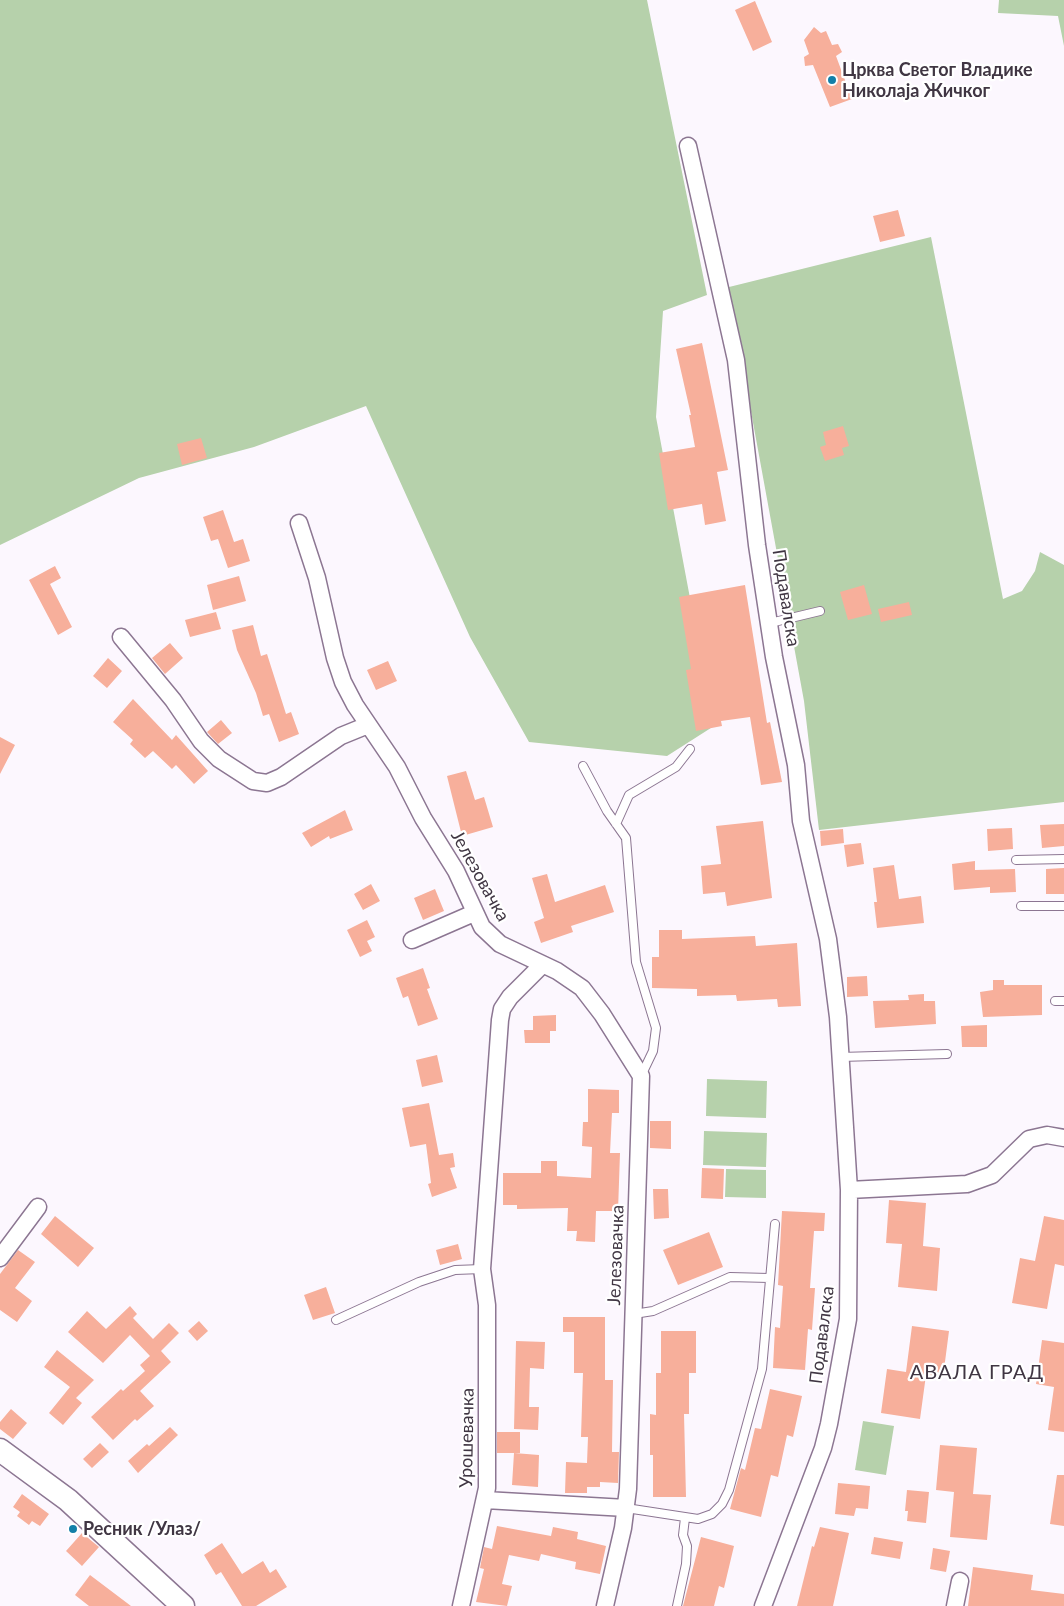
<!DOCTYPE html>
<html>
<head>
<meta charset="utf-8">
<style>
	body { margin:0 }
	canvas { display:block; background:#fcf7fe }
</style>
</head>
<body>
<canvas width="1064" height="1606"></canvas>
<script>
const ctx = document.querySelector('canvas').getContext('2d');
ctx.lineJoin = 'round';
function fillPath(path, color) {
  ctx.fillStyle = color;
  ctx.fill(path, 'evenodd');
}
function toPath(rows) {
  const path = new Path2D();
  for (const r of rows) {
    path.moveTo(r[0], r[1]);
    for (let i = 2; i < r.length; i += 2) path.lineTo(r[i], r[i + 1]);
  }
  return path;
}
function trace(path, color, width, dash) {
  ctx.strokeStyle = color;
  ctx.lineWidth = width;
  ctx.lineCap = dash ? 'butt' : 'round';
  ctx.setLineDash(dash || []);
  ctx.stroke(path);
}
function drawText(font, color, halo, rows, align = 'center') {
  ctx.font = font + ' Lato,sans-serif';
  ctx.lineWidth = 4.5;
  ctx.setLineDash([]);
  ctx.textBaseline = 'middle';
  ctx.strokeStyle = halo;
  ctx.fillStyle = color;
  for (const [text, x, y, turn = 0] of rows) {
    ctx.save();
    ctx.translate(x, y);
    ctx.rotate((+turn || 0) * Math.PI / 180);
    ctx.textAlign = isNaN(turn) ? turn : align;
    if (halo) ctx.strokeText(text, 0, 0);
    ctx.fillText(text, 0, 0);
    ctx.restore();
  }
}
fillPath(toPath([
	[0,0,647,0,707,295,663,311,656,417,714,726,667,756,529,742,470,637,366,406,254,447,139,478,0,545],
	[999,0,1064,0,1064,46,1058,16,998,13],
	[931,237,1003,599,1022,591,1035,571,1040,552,1064,565,1064,802,819,830,804,701,739,346,725,288],
	[707,1079,767,1081,766,1118,706,1116],
	[704,1131,767,1133,766,1167,703,1165],
	[726,1169,766,1170,766,1198,725,1197],
	[863,1421,894,1426,886,1475,855,1470]
]), '#b6d1ab');
fillPath(toPath([
	[755,1,772,42,753,51,735,10],
	[814,27,821,33,826,31,832,45,838,44,842,52,836,56,852,99,830,107,813,65,805,66,804,57,809,54,804,40],
	[898,210,905,236,880,242,873,216],
	[702,343,728,470,717,472,726,521,705,525,702,504,668,510,659,453,695,447,689,415,691,415,676,349],
	[843,426,849,446,842,448,844,455,825,461,820,447,826,445,823,432],
	[201,438,207,458,182,465,177,444],
	[223,510,234,542,243,539,250,561,228,568,218,539,211,541,203,517],
	[55,566,61,578,50,584,72,627,58,635,29,580],
	[239,576,246,601,213,610,207,585],
	[745,585,767,723,770,722,782,782,761,785,750,717,721,721,722,726,696,731,686,670,691,669,679,597],
	[864,585,872,614,848,620,840,592],
	[909,602,912,615,881,622,878,609],
	[216,612,221,629,190,637,185,620],
	[253,625,261,656,267,654,286,714,291,712,299,734,279,742,269,714,263,716,256,693,237,650,232,630],
	[170,643,183,658,165,674,152,658],
	[108,658,122,671,107,688,93,676],
	[388,661,397,681,376,690,367,670],
	[133,699,172,740,176,735,208,771,194,784,176,765,172,769,153,751,145,758,130,744,133,740,113,722],
	[221,720,232,733,218,744,207,732],
	[0,737,15,745,0,774],
	[466,771,475,800,484,797,493,827,462,836,447,776],
	[345,810,353,830,330,839,329,836,311,847,302,833],
	[763,821,772,898,727,906,725,892,703,894,701,866,721,864,716,826],
	[1064,824,1064,846,1042,848,1040,825],
	[1012,828,1013,849,988,851,987,829],
	[843,829,844,843,821,846,820,831],
	[861,843,864,864,847,867,844,845],
	[975,861,975,870,1015,869,1016,892,990,893,990,887,954,890,952,864],
	[894,865,899,899,921,896,924,923,877,928,874,902,877,902,873,868],
	[1064,868,1064,894,1046,894,1046,869],
	[547,874,555,902,605,885,614,912,571,926,573,932,541,943,534,922,544,918,532,878],
	[371,884,380,901,363,910,354,894],
	[435,889,444,911,423,920,414,898],
	[367,920,375,937,367,941,372,951,360,957,347,930],
	[659,930,682,930,682,939,755,936,756,946,797,943,801,1006,778,1007,777,999,737,1001,736,995,697,996,697,989,652,988,652,957,659,957],
	[423,968,430,988,427,989,438,1019,418,1026,408,996,403,998,396,978],
	[867,976,868,996,847,997,847,977],
	[993,980,1004,980,1004,985,1042,985,1042,1015,983,1017,980,992,993,990],
	[924,994,924,1001,935,1001,936,1024,875,1028,873,1001,909,1000,908,995],
	[556,1015,556,1031,550,1031,550,1043,525,1043,524,1030,533,1030,533,1016],
	[987,1025,987,1047,962,1047,961,1026],
	[437,1055,443,1082,422,1087,416,1060],
	[588,1089,619,1090,619,1113,612,1113,610,1153,620,1153,618,1211,596,1211,595,1242,576,1241,577,1231,567,1231,568,1208,517,1209,517,1205,503,1205,503,1173,541,1173,541,1161,557,1161,557,1176,591,1178,592,1147,582,1146,583,1122,588,1122],
	[429,1103,439,1155,453,1153,455,1167,450,1168,457,1188,432,1197,428,1184,431,1183,426,1144,410,1147,402,1108],
	[650,1121,671,1121,671,1149,650,1148],
	[702,1168,724,1169,723,1199,701,1198],
	[653,1189,668,1189,669,1218,654,1219],
	[889,1200,926,1203,923,1246,940,1248,937,1291,898,1287,902,1244,886,1243],
	[782,1211,825,1213,824,1231,814,1231,810,1288,815,1288,812,1330,808,1329,805,1370,773,1368,775,1327,780,1328,783,1286,778,1285],
	[55,1216,94,1248,78,1267,41,1234],
	[1044,1216,1064,1220,1064,1266,1055,1264,1047,1309,1012,1303,1020,1258,1035,1261],
	[709,1232,723,1267,678,1285,663,1250],
	[458,1244,462,1259,440,1265,436,1250],
	[18,1250,35,1262,15,1288,32,1301,17,1322,0,1310,0,1274],
	[326,1287,335,1313,313,1320,304,1295],
	[130,1306,137,1314,133,1318,153,1339,169,1323,179,1333,161,1351,171,1362,140,1391,154,1406,137,1421,135,1419,113,1440,91,1417,121,1389,123,1391,145,1371,140,1365,150,1356,130,1335,103,1363,68,1332,87,1311,106,1329],
	[563,1317,605,1317,605,1380,613,1380,612,1452,619,1452,618,1483,600,1482,600,1487,587,1487,587,1493,565,1493,566,1462,587,1463,588,1437,581,1437,583,1373,574,1373,574,1332,563,1332],
	[199,1321,208,1331,197,1341,188,1331],
	[912,1326,949,1331,943,1377,926,1375,920,1419,881,1413,887,1369,906,1372],
	[661,1331,696,1331,696,1373,689,1373,689,1414,684,1414,686,1497,653,1497,653,1455,650,1455,650,1414,656,1415,656,1373,661,1373],
	[1042,1340,1064,1343,1064,1432,1048,1430,1054,1387,1036,1384],
	[516,1341,545,1342,544,1369,530,1368,529,1407,539,1407,538,1430,514,1429],
	[57,1350,94,1380,76,1398,82,1403,63,1425,49,1413,70,1387,44,1367],
	[770,1389,802,1396,793,1437,787,1435,778,1477,771,1475,761,1517,730,1509,741,1468,745,1470,755,1428,761,1429],
	[11,1409,27,1423,13,1439,0,1429,0,1422],
	[170,1427,178,1435,138,1473,128,1461,147,1444,149,1446],
	[497,1432,520,1432,520,1453,497,1453],
	[100,1443,109,1452,92,1468,83,1459],
	[940,1445,977,1448,973,1494,991,1495,987,1540,950,1537,954,1492,936,1490],
	[514,1453,539,1455,538,1487,512,1485],
	[1057,1475,1064,1475,1064,1526,1050,1524],
	[838,1483,870,1486,868,1509,856,1508,854,1516,835,1514],
	[907,1490,929,1492,926,1523,907,1521,908,1511,905,1511],
	[22,1494,49,1514,40,1526,32,1521,29,1525,17,1516,20,1512,13,1507],
	[497,1526,551,1536,553,1527,578,1532,577,1539,606,1546,600,1574,575,1569,576,1562,541,1554,539,1561,509,1555,502,1584,512,1586,507,1606,476,1602,484,1569,480,1568,484,1547,492,1549],
	[820,1527,849,1533,833,1606,797,1606,812,1546,814,1547],
	[82,1533,99,1547,82,1566,66,1551],
	[701,1537,734,1546,724,1588,719,1586,714,1606,683,1606],
	[874,1537,903,1542,900,1559,871,1554],
	[222,1543,242,1574,263,1561,270,1573,276,1569,287,1587,256,1606,242,1606,221,1572,216,1575,204,1555],
	[933,1548,950,1551,946,1572,930,1569],
	[973,1567,1033,1575,1031,1590,1064,1594,1064,1606,968,1606],
	[90,1575,131,1606,89,1606,75,1595]
]), '#f7af9b');
const lane = toPath([
	[770,623,820,611],
	[583,766,607,811,626,838,636,962,656,1028,653,1051,641,1076],
	[616,824,629,795,676,767,690,749],
	[1016,860,1064,859],
	[1021,906,1064,906],
	[1055,1001,1064,1001],
	[840,1057,947,1054],
	[634,1314,653,1311,730,1277,769,1278],
	[336,1320,419,1282,455,1270,482,1269],
	[626,1508,698,1519,712,1514,722,1504,729,1490,762,1369,775,1224],
	[677,1606,686,1564,687,1546,683,1535,685,1518]
]);
const street = toPath([
	[688,146,736,360,757,545,774,657,796,765,801,821,828,939,838,1017,849,1190,848,1319,829,1424,823,1448,763,1606],
	[299,523,317,578,335,658,343,682,355,705,397,767,423,818,456,871,482,927,500,944,557,971,582,988,602,1014,641,1076,628,1489,623,1528,605,1606],
	[121,637,173,700,201,741,219,759,253,781,267,783,281,777,341,736,368,725],
	[412,940,474,913],
	[849,1190,967,1184,992,1175,1029,1139,1047,1135,1064,1138],
	[0,1258,38,1207],
	[485,1500,626,1508],
	[461,1606,487,1488,487,1305,482,1269,500,1020,502,1009,510,997,542,965],
	[955,1606,960,1581]
]);
const secondary = toPath([
	[0,1450,68,1500,183,1606]
]);
trace(lane, '#8c7692', 10);
trace(street, '#8c7692', 19);
trace(secondary, '#8c7692', 25);
trace(lane, '#fff', 8);
trace(street, '#fff', 16);
trace(secondary, '#fff', 22);
for (const [x, y, r, color] of [
	[832,80,5,"#137fa8"],
	[73,1529,5,"#137fa8"]
]) {
  const dot = new Path2D();
  dot.arc(x, y, r, 0, 2 * Math.PI);
  ctx.fillStyle = color;
  ctx.fill(dot);
  trace(dot, '#fff', 2);
}
drawText('bold 18px', '#403643', '#fff', [
	["Црква Светог Владике",842,70],
	["Николаја Жичког",842,91],
	["Ресник /Улаз/",83,1529]
], 'left');
drawText('18px', '#403643', '#fff', [
	["Подавалска",786,598,81],
	["Јелезовачка",480,876,61],
	["Јелезовачка",616,1255,-88],
	["Подавалска",822,1335,-83],
	["Урошевачка",467,1438,-89]
]);
ctx.letterSpacing = '1px';
drawText('20px', '#403643', '#fff', [
	["АВАЛА ГРАД",977,1373]
]);
ctx.letterSpacing = '0px';
</script>
</body>
</html>
